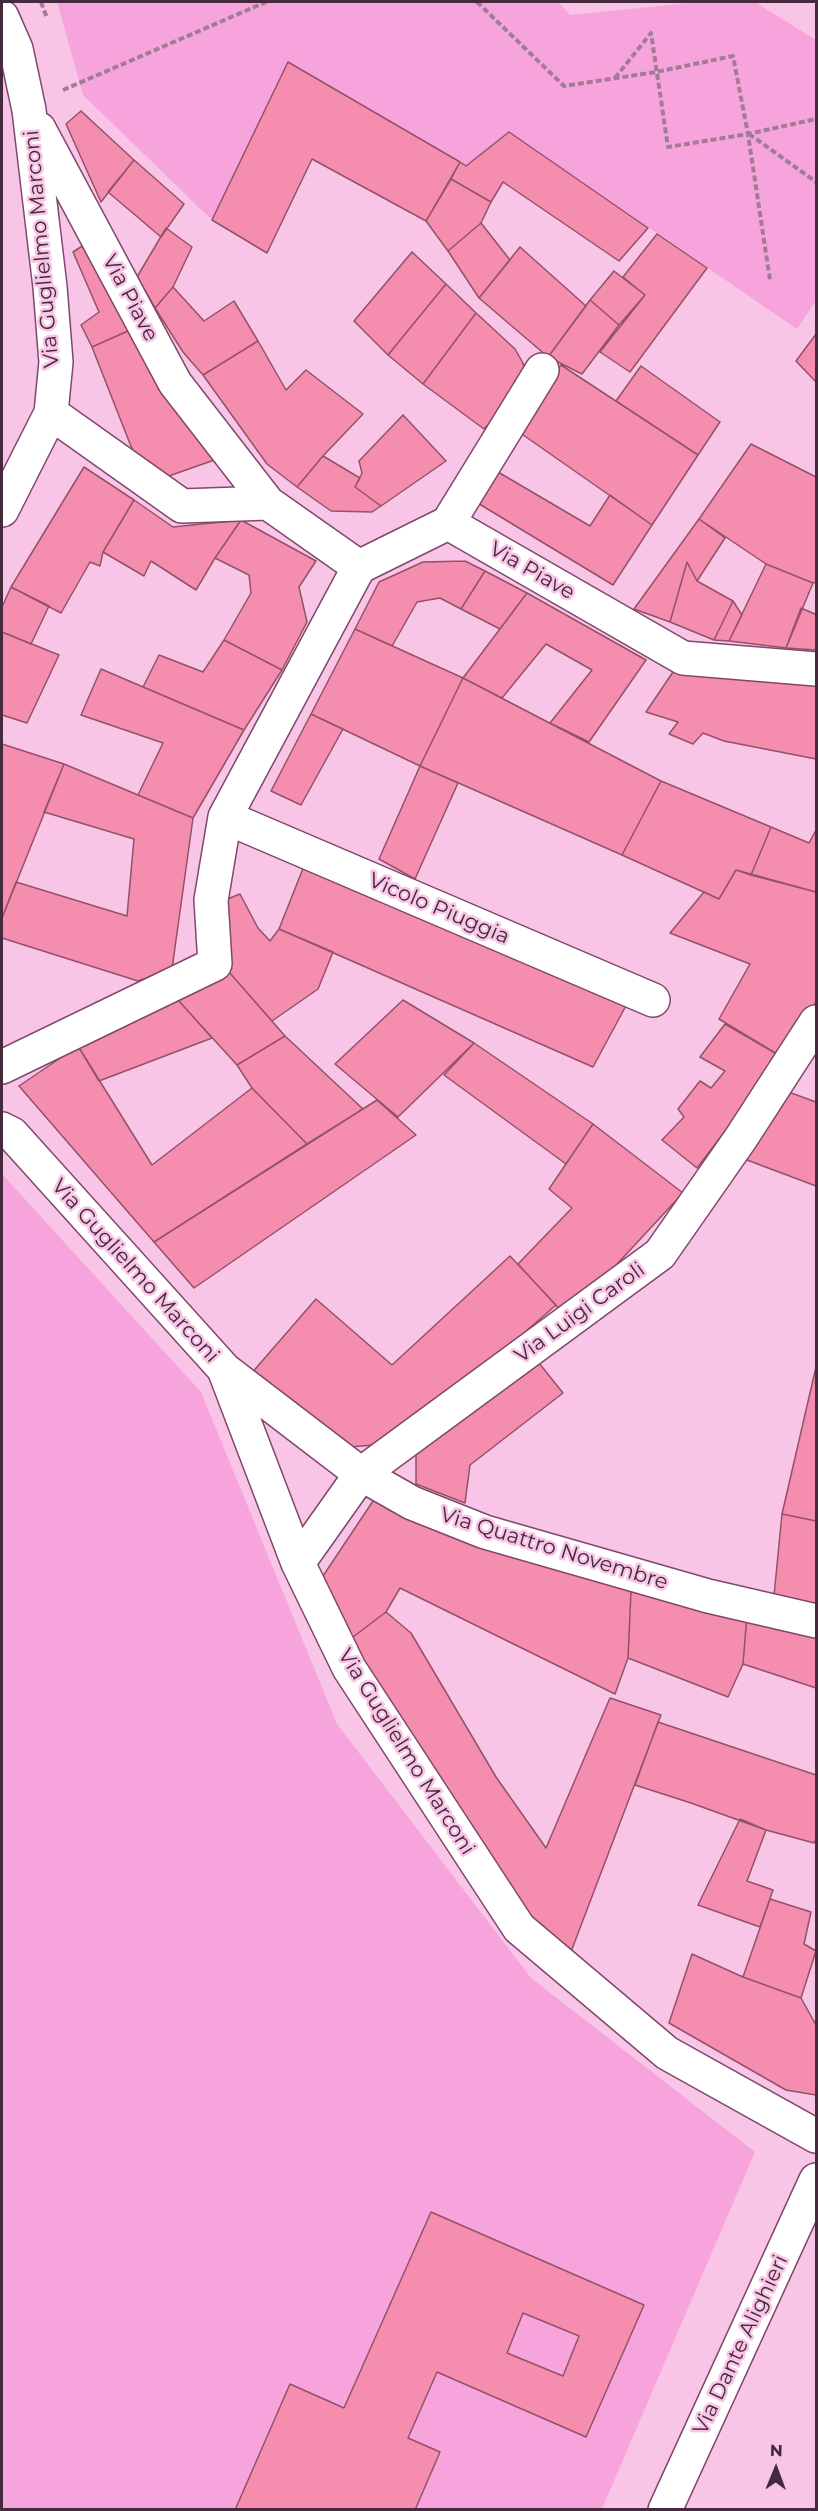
<!DOCTYPE html>
<html>
<head>
<meta charset="utf-8">
<style>
	body { margin:0 }
	#map { position:relative; width:818px; height:2511px; overflow:hidden; background:#f9c5e7; font-family:Montserrat,sans-serif }
	canvas { display:block }
	.frame { position:absolute; inset:0; border:3px solid #442a3c; pointer-events:none }
	.north { position:absolute; left:746px; top:2439px; width:60px; height:60px; -webkit-text-stroke:4px #f9c5e7; paint-order:stroke; rotate:1deg; font-size:16px; font-weight:700; line-height:24px; text-align:center; color:#442a3c }
	.north::after { content:''; display:block; margin:auto; width:21px; height:27px; background:#442a3c; clip-path:polygon(50% 0,100% 100%,50% 72%,0 100%) }
</style>
</head>
<body>
<div id="map">
<canvas width="818" height="2511"></canvas>
<div class="frame"></div>
<div class="north">N</div>
</div>
<script>
const ctx = document.querySelector('canvas').getContext('2d');
ctx.lineJoin = 'round';
function fillPath(path, color) {
  ctx.fillStyle = color;
  ctx.fill(path, 'evenodd');
}
function toPath(rows) {
  const path = new Path2D();
  for (const r of rows) {
    path.moveTo(r[0], r[1]);
    for (let i = 2; i < r.length; i += 2) path.lineTo(r[i], r[i + 1]);
  }
  return path;
}
function trace(path, color, width, dash) {
  ctx.strokeStyle = color;
  ctx.lineWidth = width;
  ctx.lineCap = dash ? 'butt' : 'round';
  ctx.setLineDash(dash || []);
  ctx.stroke(path);
}
function drawText(font, color, halo, rows, align = 'center') {
  ctx.font = font + ' Montserrat,sans-serif';
  ctx.lineWidth = 5;
  ctx.setLineDash([]);
  ctx.textBaseline = 'middle';
  ctx.strokeStyle = halo;
  ctx.fillStyle = color;
  for (const [text, x, y, turn = 0] of rows) {
    ctx.save();
    ctx.translate(x, y);
    ctx.rotate((+turn || 0) * Math.PI / 180);
    ctx.textAlign = isNaN(turn) ? turn : align;
    if (halo) ctx.strokeText(text, 0, 0);
    ctx.fillText(text, 0, 0);
    ctx.restore();
  }
}
fillPath(toPath([
	[57,2,558,2,570,15,699,2,755,2,816,40,816,301,797,329,509,132,466,166,289,62,212,220,83,95],
	[2,1174,201,1392,337,1724,531,1978,755,2152,602,2509,2,2509]
]), '#f7a4dc');
const building = toPath([
	[288,62,460,162,426,221,312,159,267,253,212,220,288,62],
	[81,111,134,160,101,202,66,124,81,111],
	[509,132,648,228,619,261,503,182,491,202,451,179,460,162,466,166,509,132],
	[134,160,184,204,161,237,108,192,134,160],
	[451,179,491,202,481,223,448,251,426,221,451,179],
	[481,223,510,260,479,298,448,251,481,223],
	[166,228,192,247,173,287,155,308,137,277,166,228],
	[657,234,707,268,630,372,600,352,645,295,623,277,657,234],
	[96,237,139,326,92,347,81,325,99,312,73,252,96,237],
	[520,247,586,306,548,357,479,298,520,247],
	[412,252,446,284,388,355,354,321,412,252],
	[614,271,645,295,619,325,590,300,614,271],
	[446,284,476,313,423,384,388,355,446,284],
	[173,287,204,321,234,301,258,341,203,375,183,352,155,308,173,287],
	[590,300,619,325,582,374,548,357,590,300],
	[476,313,515,349,523,363,528,382,484,429,423,384,476,313],
	[139,326,220,458,166,477,134,454,92,347,139,326],
	[816,334,816,382,796,361,816,334],
	[258,341,286,390,306,370,363,414,323,456,297,487,267,464,203,375,258,341],
	[561,365,698,455,652,525,516,430,561,365],
	[641,366,720,422,698,455,616,401,641,366],
	[403,415,446,461,381,506,355,487,362,473,359,461,403,415],
	[751,444,816,477,816,582,813,583,766,564,699,519,751,444],
	[323,456,360,478,355,487,381,506,372,512,331,511,297,487,323,456],
	[84,467,134,500,103,552,100,566,90,562,61,613,11,587,84,467],
	[498,472,590,526,610,495,652,525,613,585,476,502,498,472],
	[134,500,173,527,241,520,215,558,196,590,151,561,144,576,103,552,134,500],
	[699,519,725,538,697,581,687,562,670,622,634,609,699,519],
	[241,520,316,561,299,587,307,622,282,670,224,640,251,593,249,575,215,558,241,520],
	[465,561,485,571,461,609,440,598,417,602,392,646,355,629,379,582,423,562,465,561],
	[687,562,697,581,733,601,714,640,670,622,687,562],
	[766,564,813,583,786,648,729,641,766,564],
	[485,571,527,593,500,629,461,609,485,571],
	[11,587,49,606,31,644,2,632,2,607,11,587],
	[527,593,646,660,589,742,550,723,592,670,546,644,502,698,463,678,527,593],
	[733,601,742,615,729,641,714,640,733,601],
	[801,608,815,614,816,612,816,650,786,648,801,608],
	[355,629,463,678,420,766,311,714,355,629],
	[2,632,59,655,27,723,2,715,2,632],
	[224,640,282,670,244,730,143,687,159,655,203,672,224,640],
	[101,669,244,730,193,818,138,795,163,743,81,715,101,669],
	[675,669,816,682,816,759,724,741,703,733,693,744,669,734,678,722,646,712,675,669],
	[463,678,661,781,622,855,420,766,463,678],
	[311,714,343,729,301,805,271,791,311,714],
	[2,744,64,764,2,918,2,744],
	[64,764,193,818,172,969,138,981,2,938,2,918,16,882,127,916,134,839,44,812,64,764],
	[420,766,458,783,415,879,379,859,420,766],
	[661,781,771,827,751,875,736,870,719,899,622,855,661,781],
	[771,827,809,843,816,830,816,892,751,875,771,827],
	[304,866,628,1002,593,1067,279,929,304,866],
	[736,870,816,892,816,1002,782,1057,719,1019,750,964,670,933,704,892,719,899,736,870],
	[240,894,258,928,270,941,279,929,333,952,318,989,272,1021,229,972,220,902,240,894],
	[229,972,285,1036,237,1065,178,1000,229,972],
	[178,1000,212,1038,99,1081,78,1046,178,1000],
	[403,1000,474,1043,398,1117,335,1064,403,1000],
	[725,1024,782,1057,697,1168,662,1140,684,1117,678,1109,700,1081,711,1088,725,1071,700,1057,725,1024],
	[285,1036,363,1109,307,1144,252,1088,237,1065,285,1036],
	[474,1043,593,1124,566,1164,444,1075,474,1043],
	[78,1046,152,1165,252,1088,307,1144,154,1242,19,1086,78,1046],
	[783,1090,816,1102,816,1186,739,1157,783,1090],
	[377,1100,416,1135,194,1288,154,1242,377,1100],
	[593,1124,683,1193,593,1290,561,1311,518,1264,572,1208,549,1189,593,1124],
	[510,1256,556,1305,427,1418,386,1444,350,1447,250,1375,316,1299,392,1365,510,1256],
	[535,1358,563,1393,470,1465,465,1503,416,1484,416,1448,535,1358],
	[816,1367,816,1521,782,1514,816,1367],
	[379,1492,631,1591,628,1658,615,1694,400,1588,386,1612,349,1640,317,1585,379,1492],
	[782,1514,816,1521,816,1613,773,1606,782,1514],
	[631,1591,747,1615,743,1664,728,1697,628,1658,631,1591],
	[386,1612,411,1633,496,1777,546,1848,610,1698,661,1715,569,1957,490,1874,349,1640,386,1612],
	[747,1615,816,1631,816,1688,743,1664,747,1615],
	[658,1722,816,1775,816,1839,814,1843,766,1830,691,1803,635,1785,658,1722],
	[740,1819,766,1830,747,1881,773,1890,760,1927,698,1905,740,1819],
	[770,1899,811,1912,804,1944,816,1951,801,1998,743,1977,770,1899],
	[692,1954,743,1977,801,1998,816,2025,816,2095,786,2090,669,2023,692,1954],
	[431,2212,644,2305,586,2437,437,2372,408,2438,440,2452,415,2510,235,2510,290,2384,344,2408,431,2212],
	[523,2313,579,2336,563,2376,507,2353,523,2313]
]);
fillPath(building, '#f58daf');
trace(building, '#935167', 1.5);
const minor = toPath([
	[2,17,16,49,29,110,50,287,56,362,51,413,2,510],
	[39,129,175,383,268,503],
	[51,413,182,506,268,503,359,567,448,523],
	[448,523,683,658,816,669],
	[448,523,542,370],
	[225,817,653,1000],
	[2,1067,215,964,211,900,225,817,359,567],
	[2,1129,12,1134,224,1369,298,1563,349,1668,519,1928,667,2053,816,2136],
	[225,1370,361,1474,412,1503,485,1532,708,1596,816,1621],
	[298,1563,361,1474,660,1254,741,1138,816,1022],
	[665,2510,816,2180]
]);
trace(minor, '#7f476d', 36);
trace(toPath([
	[41,2,47,18],
	[477,2,564,86,656,72,733,56,748,134,770,280],
	[615,78,651,33,668,147,748,134,816,119],
	[63,90,266,2],
	[749,134,816,182]
]), '#a27b95', 4, [6, 3]);
trace(minor, '#fff', 33);
drawText('21px', '#442a3c', '#f9c5e7', [
	["Via Guglielmo Marconi",42,249,-95],
	["Via Piave",130,298,62],
	["Via Piave",532,571,30],
	["Vicolo Piuggia",439,909,23],
	["Via Guglielmo Marconi",135,1271,48],
	["Via Luigi Caroli",580,1313,-36],
	["Via Quattro Novembre",554,1549,17],
	["Via Guglielmo Marconi",406,1752,58],
	["Via Dante Alighieri",741,2345,-65]
]);
</script>
</body>
</html>
